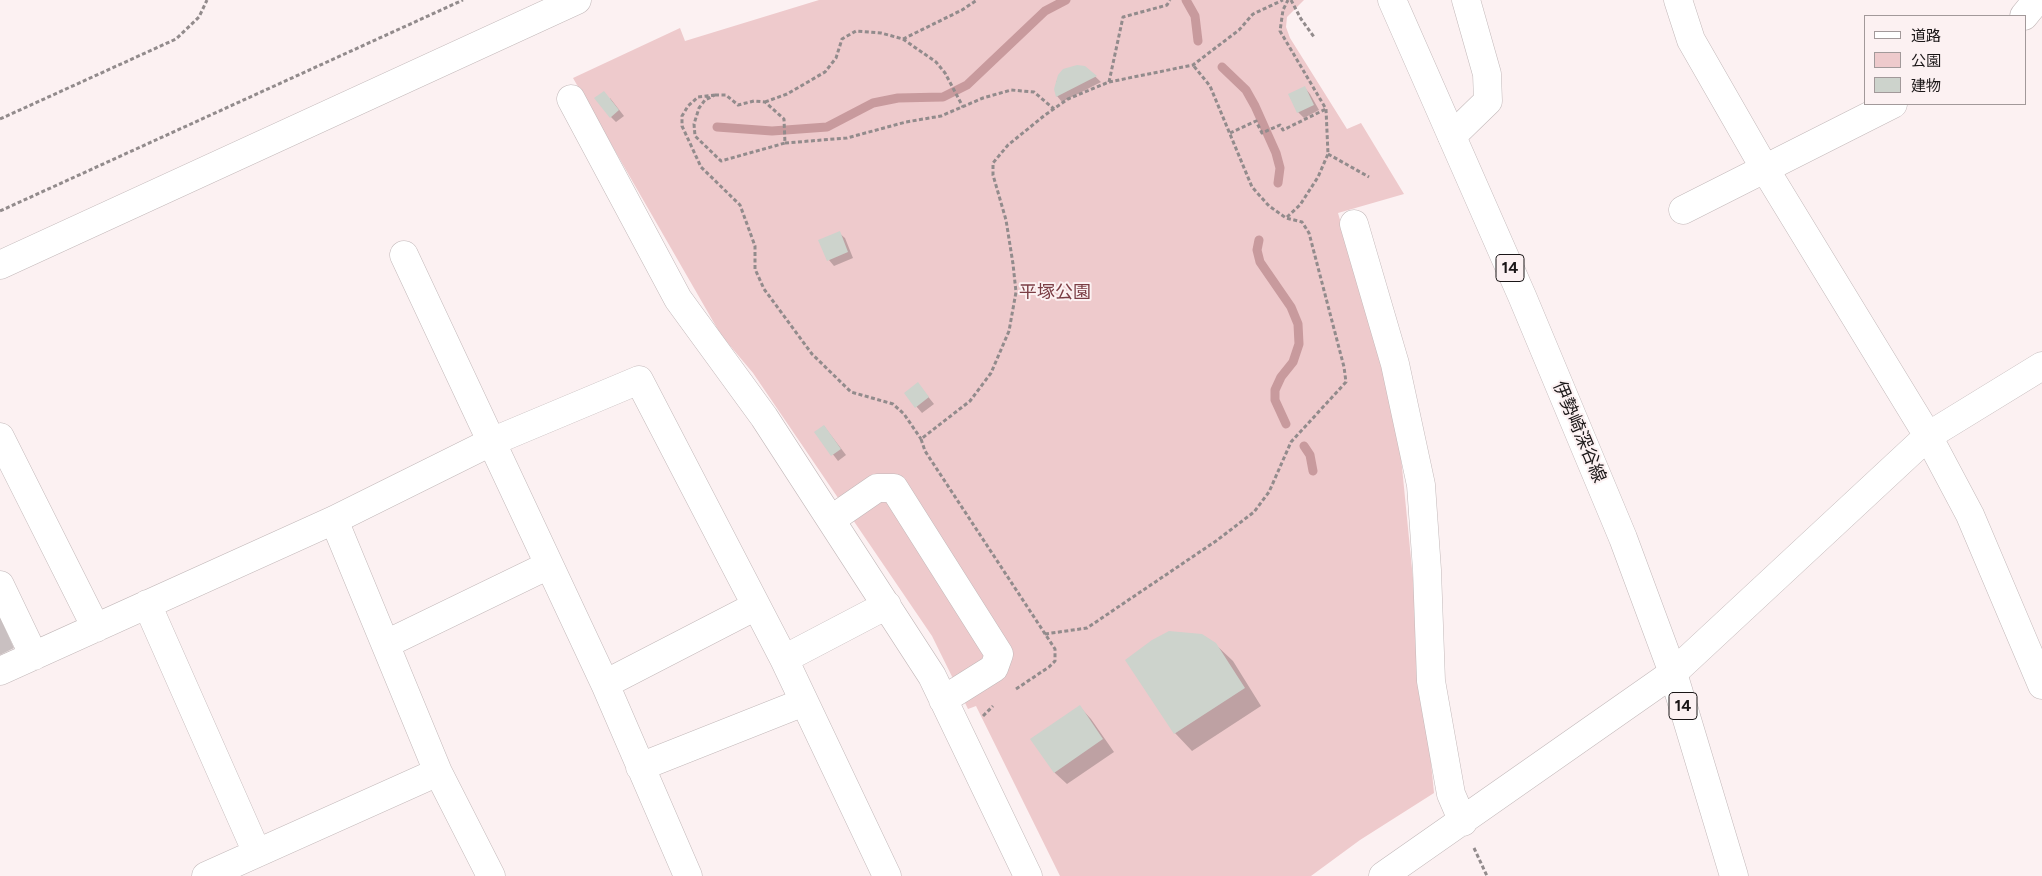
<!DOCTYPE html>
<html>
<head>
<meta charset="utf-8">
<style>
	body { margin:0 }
	#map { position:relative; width:2042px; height:876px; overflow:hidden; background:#fcf1f2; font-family:Figtree,"Noto Sans JP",sans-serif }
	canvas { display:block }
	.legend { position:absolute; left:1864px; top:15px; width:162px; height:90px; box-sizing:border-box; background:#fcf1f2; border:1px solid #a2999a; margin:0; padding:6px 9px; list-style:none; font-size:15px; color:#1a1617 }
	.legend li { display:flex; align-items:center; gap:10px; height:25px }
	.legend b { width:25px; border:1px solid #a2999a }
</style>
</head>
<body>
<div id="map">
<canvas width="2042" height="876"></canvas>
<ul class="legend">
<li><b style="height:6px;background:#fff"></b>道路</li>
<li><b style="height:14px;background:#eecacc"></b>公園</li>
<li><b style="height:14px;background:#cdd3cc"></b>建物</li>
</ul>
</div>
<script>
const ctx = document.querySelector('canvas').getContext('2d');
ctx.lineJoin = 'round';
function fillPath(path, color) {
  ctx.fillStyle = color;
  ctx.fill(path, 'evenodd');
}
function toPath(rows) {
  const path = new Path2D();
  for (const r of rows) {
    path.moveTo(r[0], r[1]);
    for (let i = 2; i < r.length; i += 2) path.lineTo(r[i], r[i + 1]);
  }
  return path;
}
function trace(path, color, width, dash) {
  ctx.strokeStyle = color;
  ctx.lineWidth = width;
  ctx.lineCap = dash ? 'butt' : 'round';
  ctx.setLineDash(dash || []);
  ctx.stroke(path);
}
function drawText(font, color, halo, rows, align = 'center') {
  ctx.font = font + ' Figtree,"Noto Sans JP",sans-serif';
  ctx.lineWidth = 4;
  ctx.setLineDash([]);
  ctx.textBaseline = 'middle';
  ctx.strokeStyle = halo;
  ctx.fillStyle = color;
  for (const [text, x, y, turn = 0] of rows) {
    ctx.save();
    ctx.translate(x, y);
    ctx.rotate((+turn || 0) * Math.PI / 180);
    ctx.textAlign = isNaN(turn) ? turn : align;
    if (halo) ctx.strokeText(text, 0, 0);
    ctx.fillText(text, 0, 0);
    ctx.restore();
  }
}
fillPath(toPath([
	[819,0,1304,0,1287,17,1286,27,1290,38,1347,129,1361,123,1404,194,1338,213,1383,369,1401,457,1434,793,1360,840,1311,876,1060,876,976,706,968,709,932,636,753,373,721,335,573,78,680,28,685,41]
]), '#eecacc');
fillPath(toPath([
	[1085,67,1101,82,1062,102,1057,96,1056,82,1064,70],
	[1305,88,1310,94,1319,110,1304,118,1298,112],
	[610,98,624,116,616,122,611,117],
	[839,233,845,238,853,258,834,266,829,260],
	[918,384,934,404,922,413,905,393],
	[824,426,846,455,838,461,816,432],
	[0,617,14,648,0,655],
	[1215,644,1233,661,1261,706,1192,751,1175,733],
	[1080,707,1091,719,1114,752,1067,784,1055,773,1032,739]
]), '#0003');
trace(toPath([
	[1186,0,1195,16,1198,41],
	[1222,67,1246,90,1255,106,1276,153,1280,168,1278,183],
	[717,127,772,131,827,127,873,103,898,98,943,97,967,85,1045,11,1066,0],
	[1259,240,1257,250,1260,262,1291,307,1298,324,1299,344,1293,362,1281,377,1275,390,1275,400,1286,424],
	[1304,446,1310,455,1313,471]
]), '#c89a9d', 9);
fillPath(toPath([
	[1077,65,1085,66,1097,76,1056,97,1054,89,1058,75,1063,69],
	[1305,86,1314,105,1297,113,1288,94],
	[604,91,619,110,610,118,594,98],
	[840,231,848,252,827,261,818,240],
	[918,382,929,397,915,408,904,393],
	[824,425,841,449,831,456,814,432],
	[1169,631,1202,634,1216,643,1245,688,1174,734,1125,660,1152,640],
	[1080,705,1103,739,1054,773,1030,739]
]), '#cdd3cc');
const minor = toPath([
	[1678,0,1691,40,1765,169,1928,436,1970,515,2042,685],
	[2024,16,2037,0],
	[571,99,678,299,764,417,932,676,1028,876],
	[1452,136,1488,101,1487,74,1466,0],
	[1683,210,1893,104],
	[1354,224,1395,364,1421,485,1427,570,1431,681,1451,794,1463,822],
	[404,255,605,684,688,876],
	[0,265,577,0],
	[0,437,96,628],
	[832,519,877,488,894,488,999,654,994,668,943,700],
	[334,520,438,772,491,876],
	[0,585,34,656],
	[147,604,257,853],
	[386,644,549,565],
	[784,659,887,605],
	[0,671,334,520,491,442,639,380,784,659,887,876],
	[605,684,756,606],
	[640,767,804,702],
	[206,876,438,772],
	[1383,876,1673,673,1928,436,2042,366]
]);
const major = toPath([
	[1392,0,1522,296,1623,538,1673,673,1734,876]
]);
trace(minor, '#c2b8b9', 29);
trace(major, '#c2b8b9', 29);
trace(toPath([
	[1291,0,1301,19,1314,37],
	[903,39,962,10,977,0],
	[1109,82,1123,17,1160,7,1167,5,1170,0],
	[715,95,698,97,688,106,682,116,682,126,701,167,740,205,755,246,755,269,764,289,812,354,851,392,893,404,904,414,921,439],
	[715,95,726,95,738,105,754,101,765,102,784,119,785,143,721,161,695,136,694,124,699,108,705,100,715,95],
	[765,102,787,94,825,72,836,58,842,39,856,31,881,33,903,39,936,62,945,73,963,107],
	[0,119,176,39,199,17,207,0],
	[1230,133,1256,121,1262,133,1280,125,1283,130,1326,109],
	[785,143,847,138,906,122,941,116,983,98,1011,90,1034,92,1054,109],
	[1328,154,1369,177],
	[0,211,463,0],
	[1287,217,1300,205,1318,177,1328,154,1326,109,1280,31,1283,10,1288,0],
	[1045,634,1087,628,1216,541,1254,512,1269,492,1291,442,1346,382,1344,367,1309,233,1302,222,1286,218,1269,206,1252,187,1210,86,1193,65],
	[1016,689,1049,667,1055,661,1055,649,925,451,921,439,970,401,991,373,1009,331,1016,292,1013,264,1006,220,993,175,993,163,1008,145,1045,115,1068,99,1109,82,1193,65,1239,30,1253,14,1283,0],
	[983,716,993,706],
	[1474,848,1487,876]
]), '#928b8c', 3, [4, 2.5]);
trace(minor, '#fff', 28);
trace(major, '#fff', 28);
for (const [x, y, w] of [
	[1510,268,28],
	[1683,706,28]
]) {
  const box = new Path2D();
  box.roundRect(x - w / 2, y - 13.5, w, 27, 4);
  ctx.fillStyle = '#fcf1f2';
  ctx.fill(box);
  trace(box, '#1a1617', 1);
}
drawText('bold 16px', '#1a1617', null, [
	["14",1510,268],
	["14",1683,706]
]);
drawText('18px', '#7a3d44', '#fcf1f2', [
	["平塚公園",1055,293]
]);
drawText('18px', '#1a1617', '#fcf1f2', [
	["伊勢崎深谷線",1579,432,67]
]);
</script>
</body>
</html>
